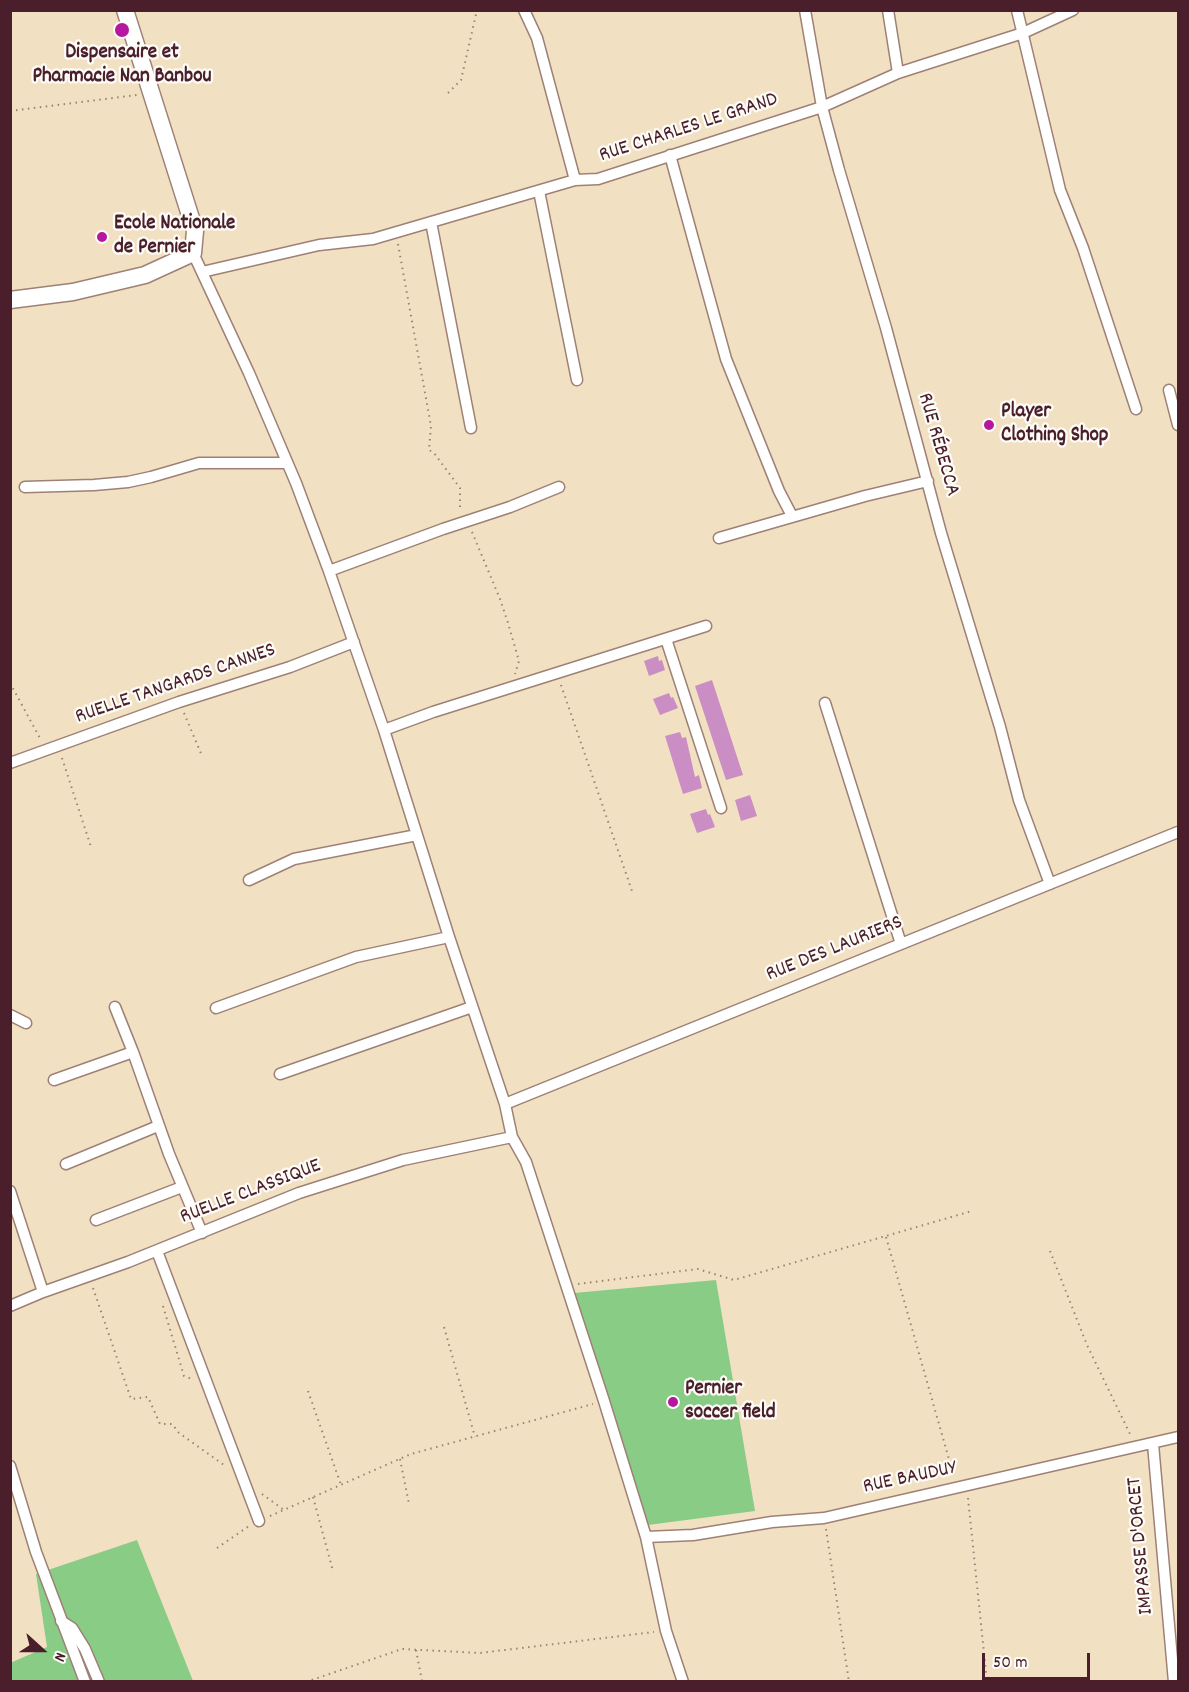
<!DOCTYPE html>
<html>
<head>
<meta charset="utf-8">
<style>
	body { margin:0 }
	#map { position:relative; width:1189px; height:1692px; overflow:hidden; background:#f2e0c2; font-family:Dekko,sans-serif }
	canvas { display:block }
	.frame { position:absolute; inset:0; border:12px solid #4a1f2b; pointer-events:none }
	.north { position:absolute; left:12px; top:1620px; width:60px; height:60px; -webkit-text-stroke:4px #fdfcf7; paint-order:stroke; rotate:111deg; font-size:16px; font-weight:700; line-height:24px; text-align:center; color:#4a1f2b }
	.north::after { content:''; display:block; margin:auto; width:21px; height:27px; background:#4a1f2b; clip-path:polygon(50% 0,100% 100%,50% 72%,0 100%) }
	.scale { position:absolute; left:982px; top:1653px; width:108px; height:27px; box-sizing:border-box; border:3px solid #4a1f2b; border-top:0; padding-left:8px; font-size:18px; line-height:21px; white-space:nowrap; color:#4a1f2b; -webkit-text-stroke:4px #fdfcf7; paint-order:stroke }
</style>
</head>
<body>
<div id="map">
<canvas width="1189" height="1692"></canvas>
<div class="frame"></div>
<div class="north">N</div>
<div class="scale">50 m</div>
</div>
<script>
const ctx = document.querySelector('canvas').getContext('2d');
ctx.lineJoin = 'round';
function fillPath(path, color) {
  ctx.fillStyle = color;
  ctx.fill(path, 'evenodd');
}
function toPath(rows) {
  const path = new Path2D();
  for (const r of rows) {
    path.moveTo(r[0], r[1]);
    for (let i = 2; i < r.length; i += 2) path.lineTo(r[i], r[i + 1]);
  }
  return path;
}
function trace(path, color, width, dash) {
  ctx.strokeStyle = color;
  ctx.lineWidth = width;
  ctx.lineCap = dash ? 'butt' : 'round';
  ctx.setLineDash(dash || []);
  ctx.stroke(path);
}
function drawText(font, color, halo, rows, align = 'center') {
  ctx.font = font + ' Dekko,sans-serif';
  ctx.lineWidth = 4.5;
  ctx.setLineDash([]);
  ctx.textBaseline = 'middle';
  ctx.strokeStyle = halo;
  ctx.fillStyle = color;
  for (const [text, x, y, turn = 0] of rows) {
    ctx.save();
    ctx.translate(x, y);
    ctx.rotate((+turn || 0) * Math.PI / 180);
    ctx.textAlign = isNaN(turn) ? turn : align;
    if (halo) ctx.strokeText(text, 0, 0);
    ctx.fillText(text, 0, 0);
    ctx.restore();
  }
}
fillPath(toPath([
	[716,1280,755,1511,648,1525,574,1293],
	[137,1540,193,1681,11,1681,10,1663,47,1647,36,1574]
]), '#88cc86');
fillPath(toPath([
	[658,656,659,661,662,660,665,670,649,676,644,661],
	[712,680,743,775,726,780,695,686],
	[669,693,671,698,673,697,678,708,660,715,653,699],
	[680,732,682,738,686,737,695,777,699,775,702,788,683,794,665,736],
	[750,795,757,816,741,821,735,800],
	[706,809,708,815,710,814,715,827,697,833,690,814]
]), '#ca8ec4');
const street = toPath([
	[524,10,537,38,575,180],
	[805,10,822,107,839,170,886,328,941,533,1000,727,1019,800,1050,884],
	[888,10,898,73],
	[1017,10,1060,190,1083,248,1136,409],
	[670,155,726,359,779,491,792,516],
	[539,191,577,380],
	[431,222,471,428],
	[193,253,249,373,296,483,329,571,384,730,449,937,505,1104,512,1137,526,1162,604,1401,646,1537,666,1631,683,1682],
	[202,272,319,245,373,239,575,180,598,179,822,107,898,73,1023,33,1073,10],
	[1169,390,1178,425],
	[25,487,94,485,128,482,151,477,199,463,287,463],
	[719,538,865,496,928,481],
	[329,571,443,529,510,507,559,487],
	[666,639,721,808],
	[825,703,901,944],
	[384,730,433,712,706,626],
	[10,763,179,702,290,667,354,642],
	[249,880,294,859,417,835],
	[115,1007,133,1052,169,1154,202,1233],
	[216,1008,356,957,449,937],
	[10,1015,26,1023],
	[280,1074,472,1007],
	[54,1080,133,1052],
	[505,1104,1178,832],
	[66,1164,158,1126],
	[10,1191,43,1292],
	[96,1220,182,1187],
	[157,1251,259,1521],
	[10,1306,43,1292,128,1262,299,1193,403,1160,512,1137],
	[1153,1444,1174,1682],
	[10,1466,36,1552,85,1682],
	[646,1537,693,1535,772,1522,824,1518,1178,1437],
	[61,1621,72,1628,85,1649,99,1682]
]);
const secondary = toPath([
	[10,300,73,292,145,275,193,253,195,231,125,10]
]);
trace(street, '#9e8076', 13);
trace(secondary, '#9e8076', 19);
trace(toPath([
	[448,93,461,80,477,10],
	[10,111,137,95],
	[398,244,431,426,429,450,434,453,460,488,460,509],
	[472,532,500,599,508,623,519,661,515,674],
	[10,683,41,740],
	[561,685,632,891],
	[184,713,202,756],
	[62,758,91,847],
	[886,1237,954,1477],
	[1050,1251,1087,1345,1130,1434],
	[578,1284,698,1269,734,1280,972,1211],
	[93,1288,131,1399,148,1397,160,1424,172,1424,179,1433,224,1465],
	[163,1306,184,1376,192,1379],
	[444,1327,475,1437],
	[308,1391,341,1485],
	[400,1459,409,1504],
	[262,1494,284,1510],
	[313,1497,333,1571],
	[968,1498,987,1682],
	[270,1516,411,1454,593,1404],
	[826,1529,849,1682],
	[217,1548,249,1526],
	[416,1650,422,1681],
	[306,1682,402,1649,480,1653,654,1632]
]), '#9e8076', 2, [1.5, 4.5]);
trace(street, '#fff', 10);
trace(secondary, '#fff', 16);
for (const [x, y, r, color] of [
	[122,30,8,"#b5179e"],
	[102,237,6,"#b5179e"],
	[989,425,6,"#b5179e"],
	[673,1402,6,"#b5179e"]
]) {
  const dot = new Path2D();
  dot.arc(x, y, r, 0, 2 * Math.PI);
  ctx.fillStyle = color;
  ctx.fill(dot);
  trace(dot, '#fdfcf7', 2);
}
drawText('bold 21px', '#4a1f2b', '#fdfcf7', [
	["Dispensaire et",122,54,"center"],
	["Pharmacie Nan Banbou",122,78,"center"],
	["Ecole Nationale",114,225],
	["de Pernier",114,249],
	["Player",1001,413],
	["Clothing Shop",1001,437],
	["Pernier",685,1390],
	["soccer field",685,1414]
], 'left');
drawText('21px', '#4a1f2b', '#fdfcf7', [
	["RUE CHARLES LE GRAND",689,129,-18],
	["RUE RÉBECCA",937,445,74],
	["RUELLE TANGARDS CANNES",176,685,-19],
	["RUE DES LAURIERS",835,950,-22],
	["RUELLE CLASSIQUE",251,1193,-21],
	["RUE BAUDUY",910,1479,-12],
	["IMPASSE D'ORCET",1142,1546,-95]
]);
</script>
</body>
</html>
